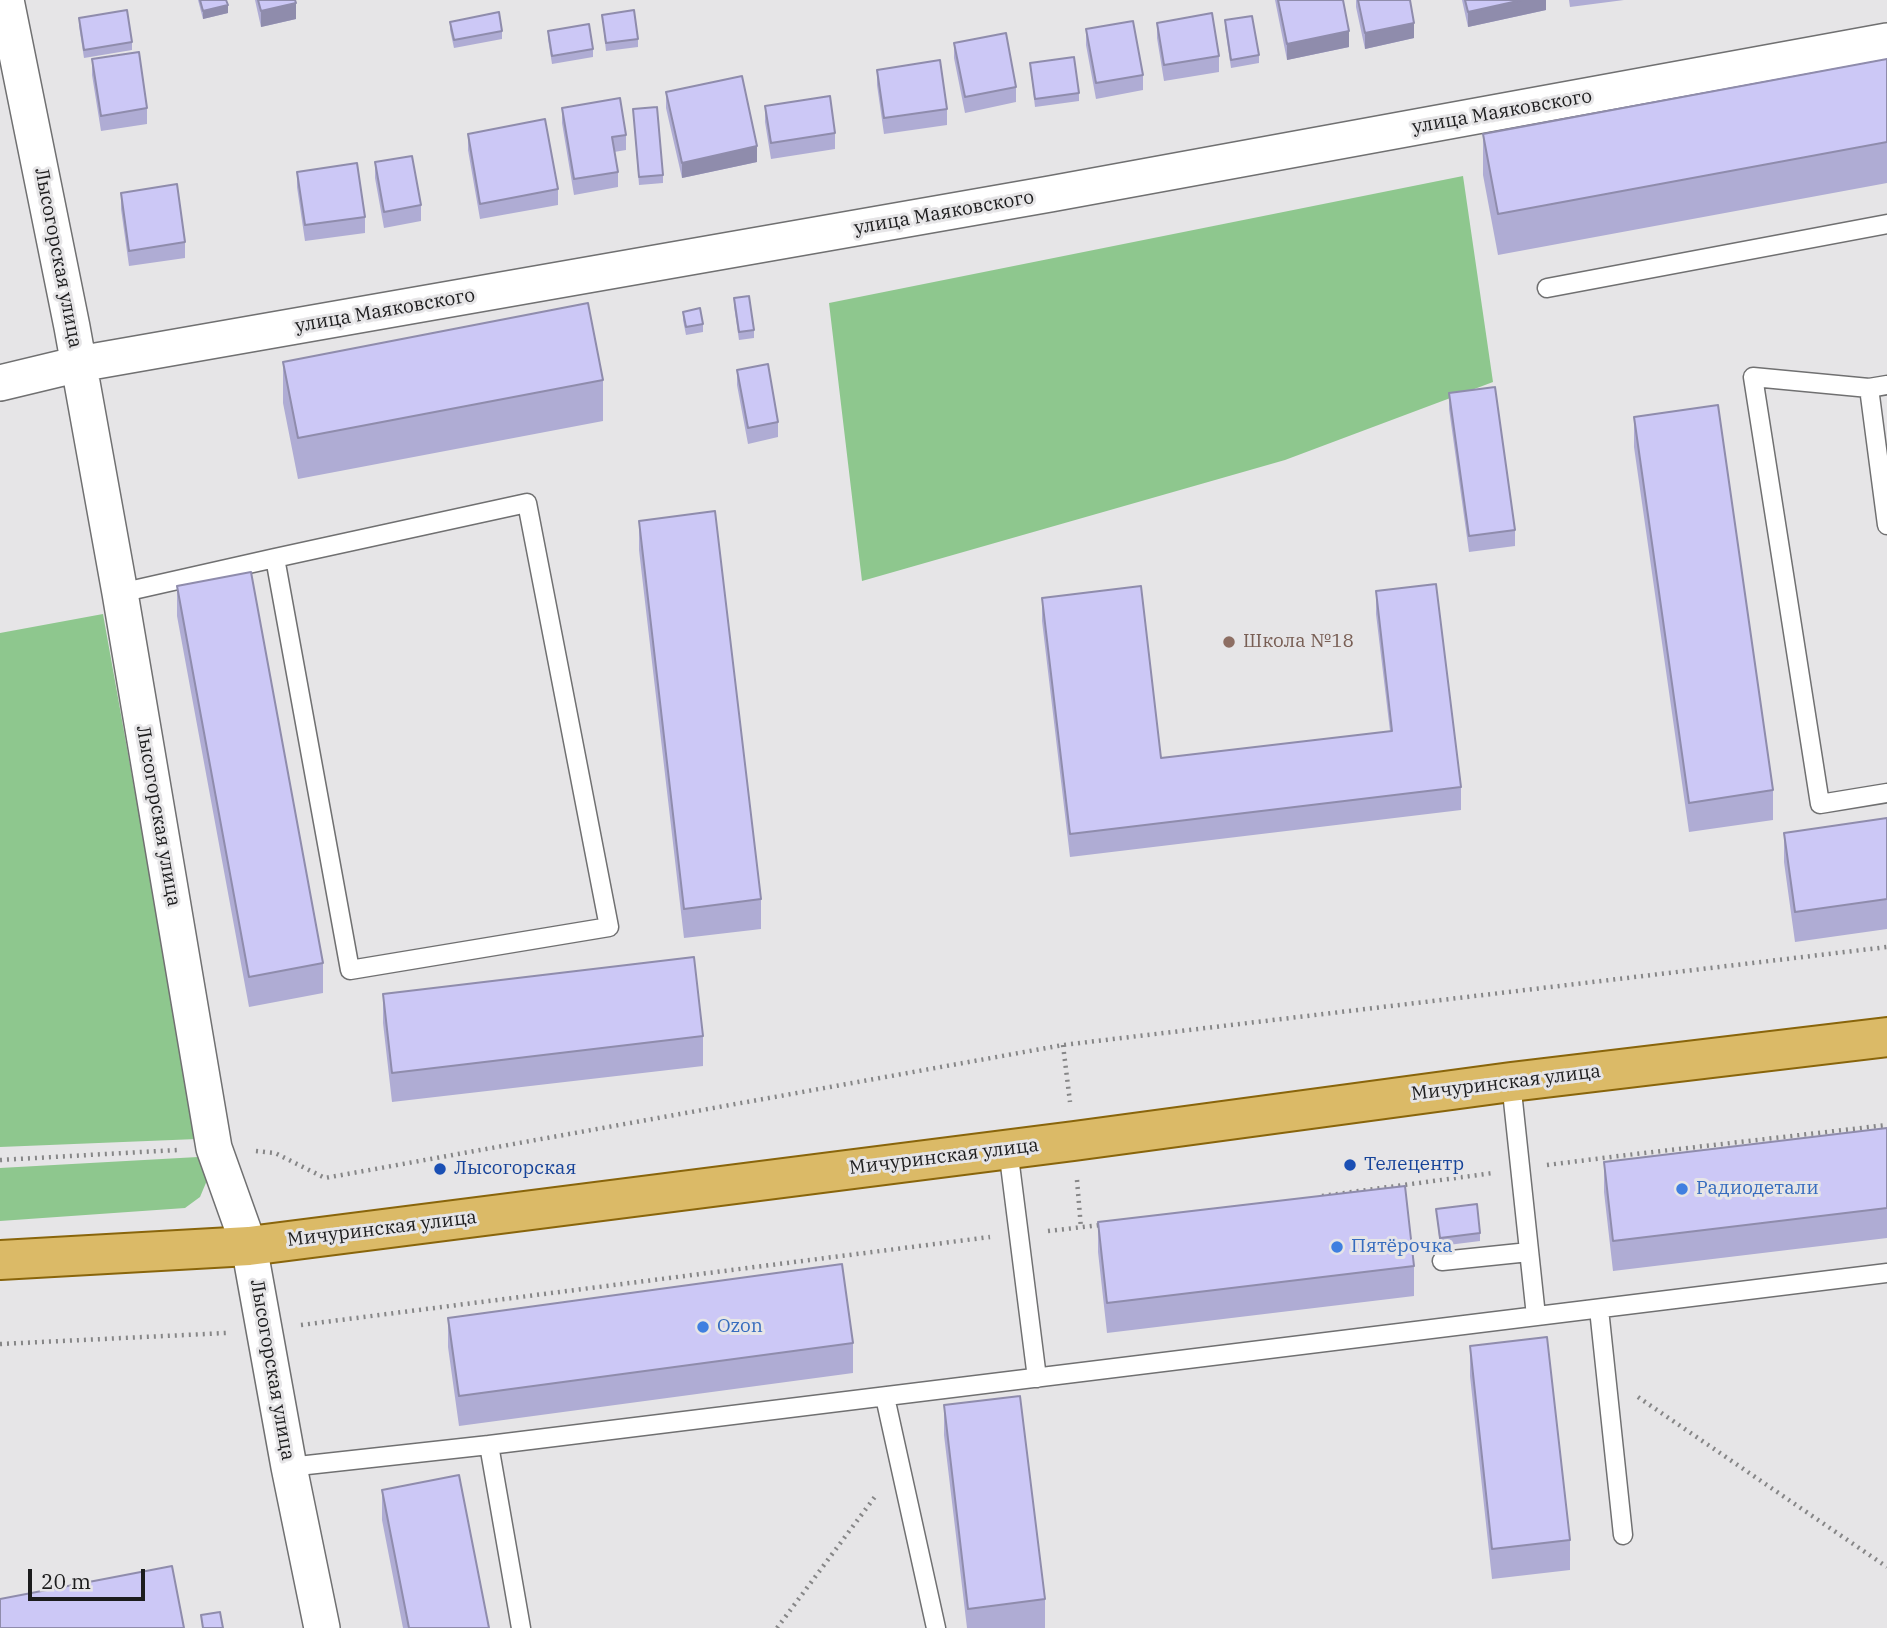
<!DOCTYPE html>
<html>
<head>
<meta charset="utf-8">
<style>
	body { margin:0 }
	#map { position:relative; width:1887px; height:1628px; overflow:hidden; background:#e6e5e7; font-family:"IBM Plex Serif",serif }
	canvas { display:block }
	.scale { position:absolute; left:28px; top:1569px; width:117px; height:32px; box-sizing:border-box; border:4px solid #1c1c1d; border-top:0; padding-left:9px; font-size:21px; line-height:24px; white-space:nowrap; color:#1c1c1d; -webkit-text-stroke:5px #e6e5e7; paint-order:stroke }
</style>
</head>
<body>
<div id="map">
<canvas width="1887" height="1628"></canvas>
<div class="scale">20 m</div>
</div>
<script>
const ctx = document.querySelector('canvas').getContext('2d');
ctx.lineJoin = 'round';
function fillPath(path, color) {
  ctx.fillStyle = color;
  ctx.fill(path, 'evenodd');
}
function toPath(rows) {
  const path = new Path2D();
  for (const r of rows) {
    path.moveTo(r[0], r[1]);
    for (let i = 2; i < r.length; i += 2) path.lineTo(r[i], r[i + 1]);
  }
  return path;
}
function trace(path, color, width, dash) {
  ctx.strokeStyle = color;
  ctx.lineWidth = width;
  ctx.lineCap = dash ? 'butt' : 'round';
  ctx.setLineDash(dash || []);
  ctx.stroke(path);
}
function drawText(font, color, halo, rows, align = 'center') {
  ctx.font = font + ' "IBM Plex Serif",serif';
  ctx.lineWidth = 6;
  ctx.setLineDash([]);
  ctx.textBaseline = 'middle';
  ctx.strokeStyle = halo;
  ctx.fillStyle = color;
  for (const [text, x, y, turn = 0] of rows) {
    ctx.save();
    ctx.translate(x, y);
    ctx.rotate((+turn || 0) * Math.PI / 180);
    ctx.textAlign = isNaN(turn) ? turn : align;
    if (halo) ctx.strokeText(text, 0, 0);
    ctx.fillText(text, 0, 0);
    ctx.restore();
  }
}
fillPath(toPath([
	[1463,176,1493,382,1285,460,862,581,829,303],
	[103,614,197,1139,0,1147,0,633],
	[198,1157,208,1168,208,1178,200,1197,185,1208,0,1221,0,1168]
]), '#8ec78e');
const service = toPath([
	[1547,288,1887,224],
	[1887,385,1869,388,1753,377,1820,804,1887,793],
	[1869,388,1887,525],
	[120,593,275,558,350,970,609,927,527,503,275,558],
	[1511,1082,1536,1316],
	[1008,1149,1037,1378],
	[1442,1261,1529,1252],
	[1599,1309,1623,1535],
	[885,1397,936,1628],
	[489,1445,1887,1273],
	[289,1467,489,1445,521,1628]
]);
const minor = toPath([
	[6,0,72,327,120,593,214,1148,249,1246,289,1467,322,1628],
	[0,383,79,364,1050,194,1887,41]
]);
const primary = toPath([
	[0,1260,249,1246,1074,1141,1511,1082,1887,1037]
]);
trace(service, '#707071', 21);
trace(minor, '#707071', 38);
trace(primary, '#89650b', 42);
trace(toPath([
	[1063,1045,1070,1102],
	[256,1151,275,1153,325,1178,1063,1045,1887,947],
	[0,1160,177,1150],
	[1547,1165,1627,1155,1887,1125],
	[1077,1180,1081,1228],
	[1322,1196,1493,1173],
	[1048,1231,1101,1225],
	[301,1325,990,1237],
	[0,1344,226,1333],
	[1638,1397,1887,1567],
	[777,1628,877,1494]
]), '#868687', 4.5, [2, 5]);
trace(service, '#fff', 18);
trace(minor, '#fff', 35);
trace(primary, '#dbba67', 38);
fillPath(toPath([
	[198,0,226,0,228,13,203,19],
	[255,0,295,0,296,19,261,27],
	[1275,0,1343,0,1349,47,1287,60],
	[1356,0,1410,0,1414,38,1365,49,1356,7],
	[1462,0,1546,0,1546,10,1468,27],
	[1569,0,1624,0,1570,7],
	[602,15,638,39,638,47,606,51],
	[79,18,132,42,132,50,84,58,79,26],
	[1225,20,1259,55,1259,63,1231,68,1225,28],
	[450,22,502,31,502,39,454,48,450,30],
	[1157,23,1219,56,1219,72,1164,81,1157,38],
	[1086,29,1143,75,1143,90,1096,99,1086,45],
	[548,31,593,49,593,57,552,64,548,39],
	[954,43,1016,87,1016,102,965,113,954,58],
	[92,59,147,108,147,124,101,131,92,75],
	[1887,59,1887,183,1498,255,1483,175,1483,134],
	[1030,63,1079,93,1079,101,1035,107],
	[877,70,947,109,947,125,884,134,877,85],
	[666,92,757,162,682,178,666,108],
	[765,106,835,133,835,149,771,159,765,122],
	[562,108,626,135,626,150,614,152,618,172,618,187,574,195,562,123],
	[633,109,663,175,663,183,639,185],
	[468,134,558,189,558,205,480,219,468,150],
	[375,162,421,205,421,221,384,228,375,178],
	[297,172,365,217,365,233,305,241,297,187],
	[121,193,185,242,185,258,129,266,121,209],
	[734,298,754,330,754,338,739,340,734,306],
	[683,312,703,324,703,332,686,335,683,320],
	[283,362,603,380,603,421,298,479,283,403],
	[737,370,778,422,778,437,748,444,737,385],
	[1449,393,1515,530,1515,546,1469,552,1449,409],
	[1634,417,1773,790,1773,820,1689,832,1634,447],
	[639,521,761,899,761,929,684,938,639,550],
	[177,586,323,963,323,993,249,1007,177,616],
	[1376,591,1461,787,1461,810,1070,857,1042,621,1042,598,1161,758,1390,731,1376,614],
	[1887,818,1887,929,1795,942,1784,862,1784,833],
	[383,994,703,1036,703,1066,392,1102,383,1023],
	[1887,1128,1887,1238,1613,1271,1604,1192,1604,1162],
	[1436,1209,1480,1233,1480,1241,1440,1246],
	[1098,1222,1414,1266,1414,1296,1107,1333,1098,1252],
	[448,1318,853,1343,853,1373,459,1426,448,1347],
	[1470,1346,1570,1540,1570,1570,1492,1579,1470,1376],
	[944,1405,1045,1599,1045,1628,967,1628,944,1435],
	[382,1490,489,1628,403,1628,382,1520]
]), '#afacd4');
fillPath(toPath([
	[1522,0,1546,0,1546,10,1468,27,1468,12],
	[296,3,296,19,261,27,261,11],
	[228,5,228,13,203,19,203,11],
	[1414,23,1414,38,1365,49,1365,33],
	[1349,31,1349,47,1287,60,1287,44],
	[757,146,757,162,682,178,682,163]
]), '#8f8cac');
const building = toPath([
	[200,0,226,0,228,5,203,11,200,0],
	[258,0,295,0,296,3,261,11,258,0],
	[1278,0,1343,0,1349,31,1287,44,1278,0],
	[1358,0,1410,0,1414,23,1365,33,1358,0],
	[1465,0,1522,0,1468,12,1465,0],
	[127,10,132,42,84,50,79,18,127,10],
	[634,10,638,39,606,43,602,15,634,10],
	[499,12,502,31,454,40,450,22,499,12],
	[1212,13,1219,56,1164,65,1157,23,1212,13],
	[1252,16,1259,55,1231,60,1225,20,1252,16],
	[1133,21,1143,75,1096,83,1086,29,1133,21],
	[589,24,593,49,552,56,548,31,589,24],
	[1006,33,1016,87,965,97,954,43,1006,33],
	[139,52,147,108,101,116,92,59,139,52],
	[1074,57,1079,93,1035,99,1030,63,1074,57],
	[1887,59,1887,142,1498,214,1483,134,1887,59],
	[940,60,947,109,884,118,877,70,940,60],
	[742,76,757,146,682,163,666,92,742,76],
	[830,96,835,133,771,143,765,106,830,96],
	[620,98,626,135,612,137,618,172,574,179,562,108,620,98],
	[657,107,663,175,639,177,633,109,657,107],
	[545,119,558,189,480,204,468,134,545,119],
	[412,156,421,205,384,212,375,162,412,156],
	[357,163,365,217,305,225,297,172,357,163],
	[177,184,185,242,129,251,121,193,177,184],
	[749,296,754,330,739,332,734,298,749,296],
	[588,303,603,380,298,438,283,362,588,303],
	[700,308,703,324,686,327,683,312,700,308],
	[768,364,778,422,748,428,737,370,768,364],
	[1495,387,1515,530,1469,536,1449,393,1495,387],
	[1718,405,1773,790,1689,803,1634,417,1718,405],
	[715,511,761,899,684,909,639,521,715,511],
	[251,572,323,963,249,977,177,586,251,572],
	[1436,584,1461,787,1070,834,1042,598,1141,586,1161,758,1392,731,1376,591,1436,584],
	[1887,818,1887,899,1795,912,1784,833,1887,818],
	[694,957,703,1036,392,1073,383,994,694,957],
	[1887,1128,1887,1208,1613,1241,1604,1162,1887,1128],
	[1405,1186,1414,1266,1107,1303,1098,1222,1405,1186],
	[1477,1204,1480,1233,1440,1238,1436,1209,1477,1204],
	[842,1264,853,1343,459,1396,448,1318,842,1264],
	[1547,1337,1570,1540,1492,1549,1470,1346,1547,1337],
	[1020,1396,1045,1599,968,1609,944,1405,1020,1396],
	[459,1475,489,1628,409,1628,382,1490,459,1475],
	[172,1566,184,1628,0,1628,0,1599,172,1566],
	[220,1612,223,1628,203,1628,201,1615,220,1612]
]);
fillPath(building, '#ccc8f6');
trace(building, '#8f8cac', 2);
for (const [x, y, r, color] of [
	[1229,642,7,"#8d6e63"],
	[1350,1165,7,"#1a4fb4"],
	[440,1169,7,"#1a4fb4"],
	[1682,1189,7,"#3f7fe0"],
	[1337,1247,7,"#3f7fe0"],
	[703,1327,7,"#3f7fe0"]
]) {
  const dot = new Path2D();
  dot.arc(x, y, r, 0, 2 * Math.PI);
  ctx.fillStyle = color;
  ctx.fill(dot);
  trace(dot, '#e6e5e7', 2.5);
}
drawText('19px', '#1c1c1d', '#e6e5e7', [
	["улица Маяковского",1502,112,-10],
	["улица Маяковского",944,213,-10],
	["Лысогорская улица",58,258,79],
	["улица Маяковского",385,311,-10],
	["Лысогорская улица",158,816,80],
	["Мичуринская улица",1506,1083,-7],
	["Мичуринская улица",944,1157,-7],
	["Мичуринская улица",382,1229,-7],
	["Лысогорская улица",272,1370,80]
]);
drawText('19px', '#785e54', '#e6e5e7', [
	["Школа №18",1243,642]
], 'left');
drawText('19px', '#164399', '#e6e5e7', [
	["Телецентр",1364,1165],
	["Лысогорская",454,1169]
], 'left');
drawText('19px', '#366cbe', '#e6e5e7', [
	["Радиодетали",1696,1189],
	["Пятёрочка",1351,1247],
	["Ozon",717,1327]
], 'left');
</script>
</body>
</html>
